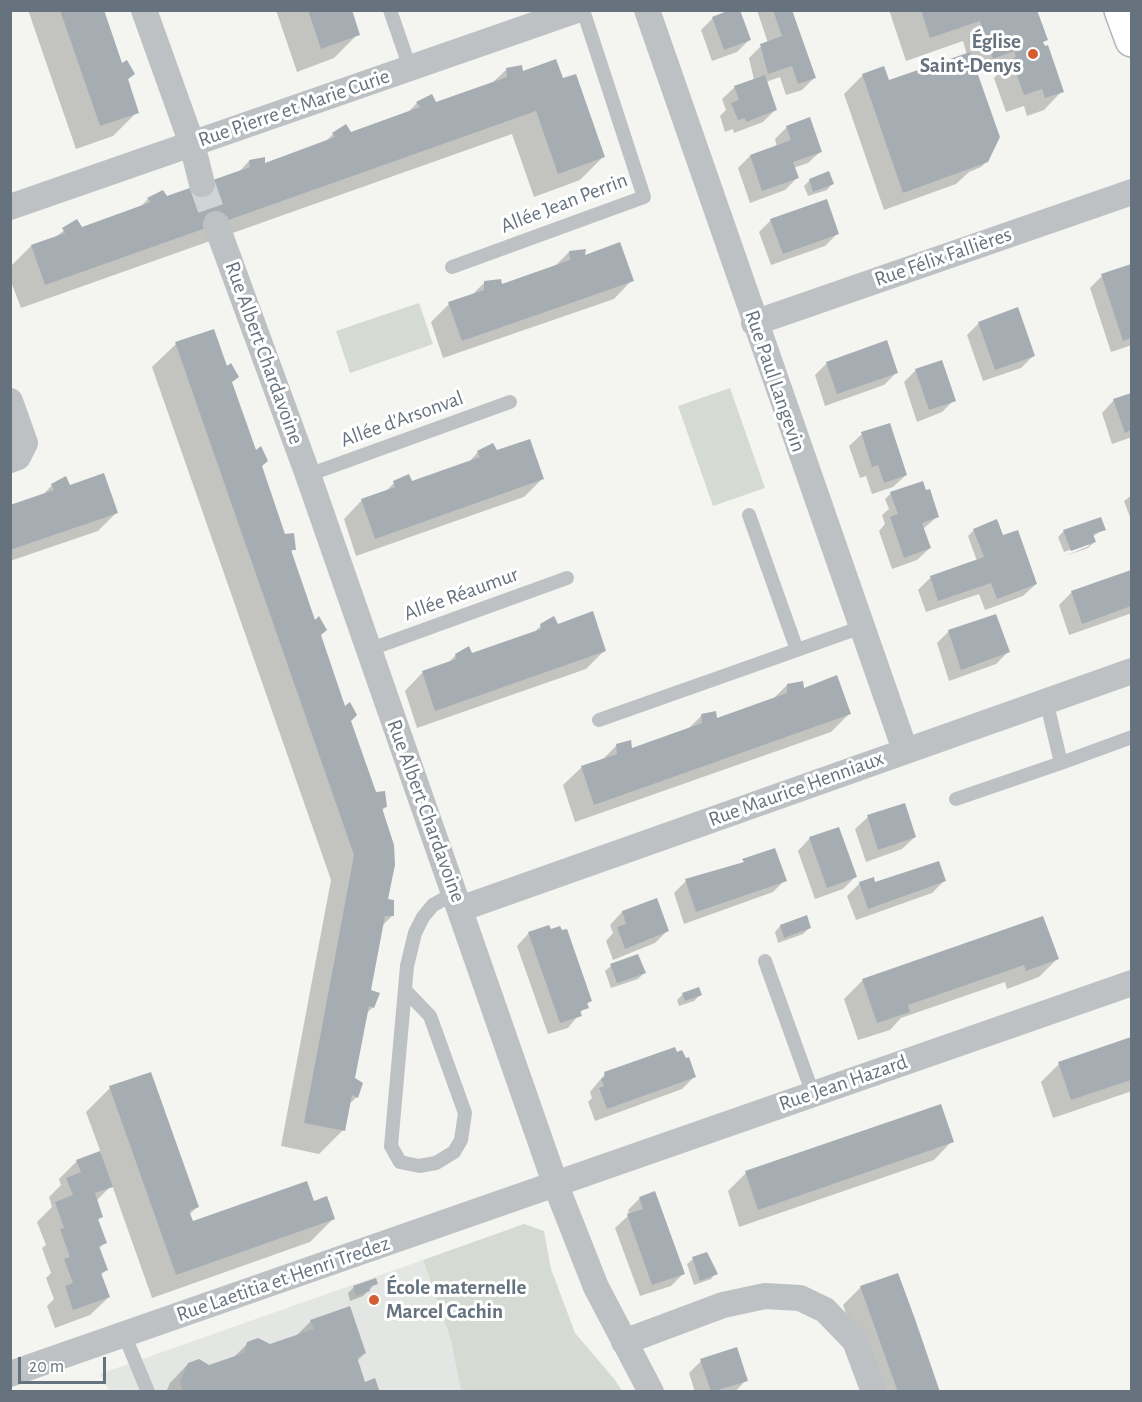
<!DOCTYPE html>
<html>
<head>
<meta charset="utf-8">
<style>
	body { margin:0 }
	#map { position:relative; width:1142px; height:1402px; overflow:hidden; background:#f4f4f1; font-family:"Alegreya Sans",sans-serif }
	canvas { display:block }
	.frame { position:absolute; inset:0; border:12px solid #66737f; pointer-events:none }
	.scale { position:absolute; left:18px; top:1357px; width:88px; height:27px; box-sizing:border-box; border:3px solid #66737f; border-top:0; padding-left:8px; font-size:18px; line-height:21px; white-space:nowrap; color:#66737f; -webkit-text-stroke:4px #fff; paint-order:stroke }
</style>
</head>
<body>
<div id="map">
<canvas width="1142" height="1402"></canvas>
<div class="frame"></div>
<div class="scale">20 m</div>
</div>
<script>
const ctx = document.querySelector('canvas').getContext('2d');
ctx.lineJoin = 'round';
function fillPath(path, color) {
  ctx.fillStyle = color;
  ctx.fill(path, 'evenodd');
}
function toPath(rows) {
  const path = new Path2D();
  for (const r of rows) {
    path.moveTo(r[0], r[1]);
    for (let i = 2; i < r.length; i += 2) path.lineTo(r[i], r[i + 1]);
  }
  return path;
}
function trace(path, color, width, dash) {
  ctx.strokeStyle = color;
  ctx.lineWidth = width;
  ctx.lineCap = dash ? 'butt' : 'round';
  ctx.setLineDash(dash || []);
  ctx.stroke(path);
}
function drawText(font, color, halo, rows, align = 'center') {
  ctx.font = font + ' "Alegreya Sans",sans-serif';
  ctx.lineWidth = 6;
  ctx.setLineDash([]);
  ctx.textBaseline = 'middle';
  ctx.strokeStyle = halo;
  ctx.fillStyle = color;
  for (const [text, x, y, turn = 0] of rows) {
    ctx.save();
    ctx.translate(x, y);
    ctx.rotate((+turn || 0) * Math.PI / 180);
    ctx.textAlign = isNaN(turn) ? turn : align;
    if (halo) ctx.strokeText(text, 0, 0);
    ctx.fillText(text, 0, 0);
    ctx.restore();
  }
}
fillPath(toPath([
	[423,1260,451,1340,461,1391,110,1392,100,1374]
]), '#e4e6e4');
fillPath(toPath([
	[419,303,433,344,350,373,336,331],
	[730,388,765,488,713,506,678,406],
	[524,1224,544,1231,551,1269,575,1333,615,1380,622,1391,461,1391,451,1340,423,1260]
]), '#d5dad2');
fillPath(toPath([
	[28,10,102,10,122,65,133,74,127,81,137,112,113,136,76,149],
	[276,10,350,10,358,34,334,58,297,72],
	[757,10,791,10,814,78,802,90,786,95,780,77,766,82,775,110,763,122,734,133,733,129,725,132,720,116,726,110,722,99,735,87,754,80,749,58,761,46,768,43],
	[889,10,1036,10,1046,40,1042,43,1062,91,1044,110,1027,116,1024,106,1006,112,994,78,997,75,996,69,976,75,987,161,981,167,969,172,956,184,884,210,844,94,863,75,888,82,967,55,963,41,906,61],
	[713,18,749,40,737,52,712,61,701,30],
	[507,69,562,80,604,156,580,180,534,197,512,134,21,308,10,279,10,267,31,246,53,239,76,221,81,228,139,208,148,199,167,198,238,173,249,161,264,165,324,143,333,134,351,134,406,114,417,103,436,103,492,83],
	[787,127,821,151,808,163,793,168,797,178,785,190,750,203,738,168,750,156,777,147,775,139],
	[810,180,832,184,827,190,808,196,804,186],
	[771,220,837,234,825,246,771,265,759,232],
	[569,252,632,280,614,299,443,358,431,322,449,304,471,296,485,282,500,286,555,266],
	[1132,266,1132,345,1111,352,1090,288,1102,276],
	[979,323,1033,356,1021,368,983,381,967,335],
	[176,344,231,383,284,535,294,549,290,553,375,794,386,807,381,811,387,901,392,916,381,927,369,991,373,1007,365,1015,353,1079,357,1097,348,1105,343,1130,319,1154,281,1146,331,880,152,367],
	[827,363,896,373,884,385,825,406,815,375],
	[916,370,954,400,942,412,917,422,904,382],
	[1132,394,1132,437,1112,444,1102,413,1114,400],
	[862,434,906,475,893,487,872,494,866,476,860,478,849,446],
	[478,452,496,452,543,478,524,497,356,556,344,519,362,500,384,493,394,483,411,483,468,463],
	[52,485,116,513,98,531,10,561,10,507,41,497],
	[891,493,938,516,923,529,930,548,917,560,892,569,879,531,885,524,882,515,889,509,885,499],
	[1132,495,1132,520,1131,520,1124,501],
	[1104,529,1092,537,1094,542,1088,548,1065,556,1089,546,1089,543,1064,552,1058,537,1064,531],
	[974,530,1002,537,1036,584,1023,596,985,610,979,594,926,612,918,590,931,577,977,561,968,536],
	[1132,571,1132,613,1069,635,1059,605,1072,592],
	[557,625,604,651,586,669,417,728,405,691,423,672,447,664,456,655,471,655,532,634,541,626],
	[949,631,1008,652,996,664,949,681,937,643],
	[787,685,803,690,849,714,831,732,575,822,563,785,582,767,601,761,616,746,631,750,687,730,701,716,716,720,772,700],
	[868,817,915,837,902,849,866,862,855,829],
	[810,838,855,877,843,889,815,899,798,851],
	[717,873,785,880,773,892,684,924,674,893,686,881],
	[944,881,932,893,856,920,847,896,860,883],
	[657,900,667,931,655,943,613,960,606,941,613,933,610,925,622,912],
	[1043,918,1057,959,1039,977,1007,989,1005,982,901,1018,890,1030,858,1040,844,999,862,981],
	[780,926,809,928,803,934,778,943,775,932],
	[529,933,590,1001,568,1028,548,1034,517,946],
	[611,966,644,973,638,979,611,988,605,971],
	[683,994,700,995,694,1001,679,1006,677,1000],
	[1132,1038,1132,1091,1053,1118,1041,1082,1059,1064],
	[676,1053,694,1077,682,1089,595,1121,588,1102,592,1098,590,1092,605,1074],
	[110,1088,197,1207,189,1215,192,1223,313,1203,333,1219,310,1242,152,1298,112,1185,96,1201,102,1216,97,1221,105,1243,98,1249,106,1270,101,1275,109,1297,90,1315,55,1328,47,1306,54,1299,46,1278,51,1273,42,1248,46,1245,37,1222,52,1207,49,1197,61,1185,59,1179,77,1161,101,1153,86,1112],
	[952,1141,934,1160,739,1227,728,1191,746,1173],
	[640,1198,683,1274,671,1286,640,1296,615,1228,629,1215,628,1210],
	[693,1259,716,1273,711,1279,694,1285,687,1264],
	[375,1280,376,1283,363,1296,350,1301,348,1293,353,1288],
	[861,1287,938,1392,873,1392,843,1305],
	[311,1321,365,1353,357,1361,364,1383,378,1392,166,1392,170,1383,188,1364,208,1366,234,1357,248,1343,270,1346,294,1338],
	[701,1361,746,1380,735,1392,695,1392,689,1373]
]), '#0003');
fillPath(toPath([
	[60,10,104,10,122,63,127,60,135,74,128,79,139,113,100,126],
	[308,10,352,10,360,35,321,49],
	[730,10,740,10,751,40,724,50,712,17],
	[773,10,792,10,816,78,798,84,792,66,768,74,760,44,782,36],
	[921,10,1037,10,1048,40,1043,42,1045,46,1048,45,1064,92,1045,98,1042,89,1024,95,1011,59,1016,57,1014,51,993,59,980,21,930,38],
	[970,52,1000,137,988,162,903,193,862,74,884,66,889,80],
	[556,59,563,78,576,74,605,157,558,174,536,111,45,285,31,245,65,233,62,228,77,219,82,227,151,202,147,198,163,190,167,196,250,167,249,160,265,157,265,163,335,137,332,133,346,124,351,132,420,107,416,102,432,94,436,102,507,77,506,68,522,65,523,71],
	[765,75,777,110,746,122,745,118,738,120,731,103,739,100,734,86],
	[810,117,822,152,793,162,799,178,762,191,750,155,791,140,786,126],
	[829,171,834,184,813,192,809,179],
	[827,199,839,234,783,254,770,219],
	[620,242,634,281,462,341,448,302,484,290,484,281,501,279,502,284,570,260,569,251,586,249,585,255],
	[1131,264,1131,338,1123,341,1101,274],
	[1018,307,1035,356,995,370,978,322],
	[214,329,227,366,231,363,239,377,232,382,256,450,261,446,268,461,262,466,285,534,294,533,296,550,291,550,315,620,319,616,327,630,321,635,345,706,350,702,357,715,351,721,376,792,385,791,387,807,382,808,394,845,395,865,388,899,394,900,394,916,385,916,371,990,380,993,374,1008,369,1006,355,1078,363,1083,358,1098,352,1095,345,1131,304,1123,354,855,175,342],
	[887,340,898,373,837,394,826,362],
	[942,360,956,401,929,410,915,369],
	[1131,393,1131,430,1125,433,1113,399],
	[890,423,907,475,884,483,878,465,872,467,861,432],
	[530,439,544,479,375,539,361,499,395,487,393,481,409,474,412,481,480,457,477,451,493,443,497,450],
	[104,473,118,513,10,550,10,505,54,490,51,484,66,476,70,485],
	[923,481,926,490,930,489,939,517,922,523,931,548,904,558,890,517,898,514,890,492],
	[1101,517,1106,530,1093,534,1096,542,1071,551,1063,530],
	[997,519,1003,535,1018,530,1037,584,997,599,991,583,938,601,930,576,984,557,973,529],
	[1131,570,1131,606,1082,624,1071,591],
	[593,611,606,651,435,711,422,671,456,659,455,654,469,646,472,653,541,629,540,624,554,616,558,624],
	[996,614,1010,652,961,670,948,630],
	[837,675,851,714,594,805,581,766,617,754,616,744,631,740,632,748,702,723,701,714,716,711,717,718,787,693,787,684,803,681,804,688],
	[905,803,916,837,878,850,867,815],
	[839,827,857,877,827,888,809,837],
	[775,848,787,881,696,912,685,879,744,862,742,859],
	[939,861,946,881,868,909,859,882,874,877,875,882],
	[657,898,669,931,625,949,617,927,626,924,622,911],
	[807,915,811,928,784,938,780,925],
	[1043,916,1059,959,1026,971,1024,965,908,1005,910,1012,877,1023,862,979],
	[549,925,551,929,560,926,562,930,567,929,592,1001,587,1003,589,1008,580,1011,582,1016,560,1023,528,932],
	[638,954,646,973,617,983,610,964],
	[699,987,702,995,685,1001,682,993],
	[1131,1037,1131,1080,1071,1100,1058,1062],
	[675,1047,677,1052,682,1050,686,1058,689,1057,696,1077,607,1109,599,1088,604,1086,601,1079,605,1077,604,1072],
	[151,1072,199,1207,189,1211,193,1221,307,1181,314,1201,327,1196,335,1219,176,1275,109,1086],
	[941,1104,954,1142,758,1210,745,1171],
	[100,1151,113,1187,95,1193,103,1217,98,1219,107,1243,99,1246,108,1270,101,1273,110,1297,73,1310,65,1286,73,1283,64,1259,70,1257,60,1229,64,1228,55,1202,73,1195,66,1178,81,1172,76,1160],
	[655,1191,685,1274,652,1285,627,1214,643,1209,639,1197],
	[707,1252,718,1274,700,1281,692,1257],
	[898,1273,915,1319,940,1392,898,1392,860,1286],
	[376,1278,378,1284,369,1287,370,1291,356,1296,353,1286],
	[350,1306,366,1353,357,1357,365,1382,375,1378,380,1392,183,1392,180,1381,188,1363,199,1359,209,1365,244,1353,247,1342,258,1338,270,1344,314,1329,310,1320],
	[737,1347,748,1381,711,1392,700,1359]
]), '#a6adb2');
trace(toPath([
	[202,184,216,224]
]), '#d0d4d4', 26, [26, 13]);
const primary = toPath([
	[1121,10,1132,40]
]);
trace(primary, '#b1b5b8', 36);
trace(toPath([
	[390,10,410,68],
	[452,267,644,197,583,10],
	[308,475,510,402],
	[749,515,797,650],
	[368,650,567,578],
	[599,720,862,627],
	[1061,763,1132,737],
	[956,799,1061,763,1046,700],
	[765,961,813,1094],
	[405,990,430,1016,465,1113,461,1140,454,1152,436,1163,419,1166,400,1162,391,1146,407,966,415,933,423,917,433,905,455,893],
	[124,1334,148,1392]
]), '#bdc1c4', 14);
trace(toPath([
	[144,10,192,144,202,184],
	[647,10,905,750],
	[10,207,577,10],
	[216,224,308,475,555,1183,596,1287,651,1392],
	[754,323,1132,192],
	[10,401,25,443,18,457,10,460],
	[460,909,1132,671],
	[624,1342,723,1305,765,1296,800,1298,825,1310,855,1341,874,1392],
	[10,1374,1132,983]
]), '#bdc1c4', 26);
trace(primary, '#fff', 33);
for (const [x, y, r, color] of [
	[1033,54,6,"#d25e32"],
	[374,1300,6,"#d25e32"]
]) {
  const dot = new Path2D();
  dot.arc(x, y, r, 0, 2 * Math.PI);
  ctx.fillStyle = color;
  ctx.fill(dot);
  trace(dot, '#fff', 2);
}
drawText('bold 21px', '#66737f', '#fff', [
	["Église",1021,42],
	["Saint-Denys",1021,66],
	["École maternelle",386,1288,"left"],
	["Marcel Cachin",386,1312,"left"]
], 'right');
drawText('21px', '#66737f', '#fff', [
	["Rue Pierre et Marie Curie",294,108,-19],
	["Allée Jean Perrin",564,203,-21],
	["Rue Félix Fallières",943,257,-19],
	["Rue Albert Chardavoine",264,353,70],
	["Rue Paul Langevin",775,381,71],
	["Allée d'Arsonval",402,419,-20],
	["Allée Réaumur",461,594,-20],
	["Rue Maurice Henniaux",796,789,-20],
	["Rue Albert Chardavoine",426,811,70],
	["Rue Jean Hazard",843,1083,-19],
	["Rue Laetitia et Henri Tredez",283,1279,-19]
]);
</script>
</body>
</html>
